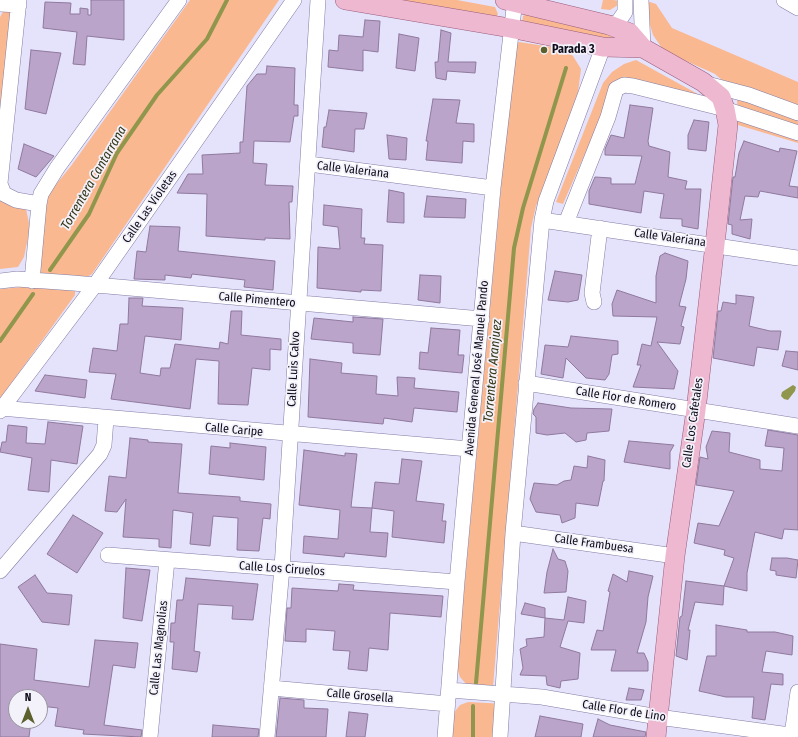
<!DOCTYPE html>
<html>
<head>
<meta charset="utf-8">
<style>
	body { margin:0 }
	#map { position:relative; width:798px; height:737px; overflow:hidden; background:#e5e2fc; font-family:"Fira Sans Condensed",sans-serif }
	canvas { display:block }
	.north { position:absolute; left:8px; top:689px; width:40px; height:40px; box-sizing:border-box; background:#f3f1fa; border:1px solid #9895a0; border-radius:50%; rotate:0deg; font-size:11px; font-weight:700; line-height:16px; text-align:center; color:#0f0c1a }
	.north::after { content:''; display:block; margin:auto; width:14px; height:18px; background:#5c602d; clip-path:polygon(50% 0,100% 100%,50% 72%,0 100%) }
</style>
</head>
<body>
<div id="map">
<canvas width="798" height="737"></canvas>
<div class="north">N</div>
</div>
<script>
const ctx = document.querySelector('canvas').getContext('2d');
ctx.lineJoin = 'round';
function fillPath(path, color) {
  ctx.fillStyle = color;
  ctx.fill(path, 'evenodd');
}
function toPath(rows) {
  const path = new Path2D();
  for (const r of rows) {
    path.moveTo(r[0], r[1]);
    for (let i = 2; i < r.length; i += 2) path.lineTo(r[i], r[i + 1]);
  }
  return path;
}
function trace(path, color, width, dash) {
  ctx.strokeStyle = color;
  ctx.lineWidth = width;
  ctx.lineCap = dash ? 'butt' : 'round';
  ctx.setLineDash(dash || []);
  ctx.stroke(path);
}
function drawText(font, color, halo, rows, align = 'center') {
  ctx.font = font + ' "Fira Sans Condensed",sans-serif';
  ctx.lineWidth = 3.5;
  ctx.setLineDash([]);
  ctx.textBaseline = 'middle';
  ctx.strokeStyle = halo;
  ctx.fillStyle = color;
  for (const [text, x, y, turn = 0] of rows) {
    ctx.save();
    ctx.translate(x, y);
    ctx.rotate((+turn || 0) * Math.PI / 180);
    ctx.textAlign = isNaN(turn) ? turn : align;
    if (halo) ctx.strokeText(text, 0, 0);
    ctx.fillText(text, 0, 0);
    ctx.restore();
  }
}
fillPath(toPath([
	[190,0,279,0,92,274,85,278,40,273,45,204,49,193,71,166],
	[386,0,457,0,495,7,498,14,496,17],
	[603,0,613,0,620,1,618,5,610,10,601,9],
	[647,1,656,4,672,28,798,82,798,143,738,125,737,96,732,89,715,74,664,51,653,35,647,15],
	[4,10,11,12,0,133,0,17],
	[528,13,612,34,610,42,522,24,523,16],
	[519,42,564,49,573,56,581,69,578,92,547,181,536,206,531,228,493,687,466,684,460,677,457,668,514,45],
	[636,60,705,98,614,87,563,204,556,202,603,83,612,72,624,64],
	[0,200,26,209,30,228,24,257,18,267,0,269],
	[23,287,66,290,75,291,75,295,0,399,0,289],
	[468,702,506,704,502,737,450,737,452,715,460,705]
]), '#fab890');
fillPath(toPath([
	[793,385,796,387,795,391,788,400,784,399,781,396,782,392]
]), '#90964b');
trace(toPath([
	[50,270,89,214,117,153,157,95,207,39,227,0],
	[0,341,33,294],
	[476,683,514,248,523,208,566,68],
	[473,737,473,706]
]), '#90964b', 4);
const building = toPath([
	[91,0,124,0,124,40,87,36,85,65,73,64,77,32,43,28,45,2,71,3,70,14,80,14,80,8,88,9,88,15,91,15,91,0],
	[365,20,380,21,378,52,363,50,363,71,328,67,329,50,338,51,339,35,363,37,365,20],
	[441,30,451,33,448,62,476,62,475,73,447,71,446,80,436,78,435,62,438,62,441,30],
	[399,34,419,38,415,71,396,68,399,34],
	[31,50,61,53,46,114,25,109,31,50],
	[267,66,295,68,294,105,298,105,298,116,294,116,290,142,254,141,253,163,267,164,265,185,293,186,292,202,289,202,290,239,265,238,265,240,206,236,207,194,177,193,188,174,203,174,202,155,240,153,240,142,243,142,247,86,257,74,266,74,267,66],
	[433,99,460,100,456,123,474,124,474,142,463,141,462,163,426,160,428,141,426,141,433,99],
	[630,105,653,108,648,141,649,146,670,152,668,177,687,181,685,189,701,189,698,229,682,226,682,219,660,218,664,194,644,191,641,213,589,204,589,191,595,177,611,178,611,184,635,184,642,156,605,155,605,149,611,135,624,138,630,105],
	[329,110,367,113,364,129,355,129,354,152,322,147,324,127,326,127,329,110],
	[694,120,709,122,706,151,688,149,688,135,694,120],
	[387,135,407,138,406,160,389,159,387,135],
	[744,141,779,152,780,148,797,151,789,186,798,187,798,198,760,191,758,197,745,196,740,220,752,219,750,239,732,234,732,225,728,224,733,177,735,177,739,153,744,141],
	[24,144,54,156,36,177,18,169,24,144],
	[389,190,404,193,404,223,387,222,389,190],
	[427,196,466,199,465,218,424,217,427,196],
	[324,205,362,209,361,238,365,238,364,244,383,245,381,291,361,290,361,292,317,288,318,247,340,249,338,227,323,225,324,205],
	[150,226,180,227,178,251,275,261,273,290,244,287,245,280,192,274,191,278,165,275,165,280,134,279,137,251,146,252,150,226],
	[665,253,688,261,686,279,679,306,686,307,681,326,684,327,680,344,657,342,678,371,674,389,633,387,641,365,637,365,642,344,651,346,657,317,613,316,612,304,617,290,656,303,656,276,660,256,665,253],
	[555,271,582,275,578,300,568,302,548,300,555,271],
	[420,275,441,276,440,303,418,300,420,275],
	[736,295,754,297,749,326,770,331,781,331,778,350,757,347,754,366,713,358,718,311,721,311,723,302,736,304,736,295],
	[129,298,143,298,142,306,183,308,181,340,145,336,140,373,160,376,161,368,170,368,175,344,219,349,220,342,228,344,231,311,242,311,241,335,281,339,281,350,270,349,270,370,252,368,248,405,218,404,219,361,196,359,190,409,111,399,116,374,89,372,93,348,117,351,120,324,128,324,129,298],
	[353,317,383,319,380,355,353,353,353,343,311,339,314,318,353,322,353,317],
	[431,328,460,330,458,355,464,355,462,373,419,369,420,352,428,353,431,328],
	[571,336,618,341,618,354,612,355,609,374,605,380,586,378,566,358,563,378,541,374,545,345,568,347,571,336],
	[786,351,798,352,798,370,782,366,786,351],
	[310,359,342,363,341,373,377,376,376,394,398,396,397,377,415,378,414,388,459,392,457,412,414,408,412,422,384,418,383,424,308,417,310,359],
	[45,375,87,380,85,398,35,391,45,375],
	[538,403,571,408,612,409,609,431,587,433,586,440,576,442,565,433,547,435,536,433,536,417,533,414,534,409,538,403],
	[48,422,83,426,77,464,51,460,49,492,28,490,32,458,0,452,2,442,6,442,8,425,27,427,26,443,45,444,48,422],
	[768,430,798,435,798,530,784,529,782,539,755,532,747,573,747,591,724,586,734,558,724,555,725,550,694,543,698,523,719,526,734,491,696,485,700,457,708,459,706,447,712,431,730,433,729,452,760,460,760,469,782,471,784,448,765,446,768,430],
	[130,438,148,440,148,442,182,444,178,493,240,497,240,501,271,504,270,519,263,518,259,551,237,550,238,518,213,516,210,546,190,544,193,513,173,510,171,548,159,547,159,539,123,537,126,499,117,512,105,511,109,476,126,478,130,438],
	[629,441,674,445,670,452,670,469,624,462,629,441],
	[230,443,266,447,264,480,209,474,211,446,230,448,230,443],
	[304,450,345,456,345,453,357,454,351,507,372,508,370,532,388,533,386,557,345,553,344,557,303,553,304,536,338,539,340,510,299,505,304,450],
	[588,456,605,460,604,481,603,481,598,506,576,503,575,518,562,523,560,515,536,512,530,499,534,483,557,485,564,481,571,480,574,466,587,468,588,456],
	[402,459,422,461,416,501,444,504,442,521,446,521,444,543,392,537,394,511,372,508,375,482,399,484,402,459],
	[73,515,103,533,77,573,47,554,73,515],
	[553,549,558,559,565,561,568,571,566,592,544,593,547,572,553,549],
	[772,558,787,558,798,560,796,578,776,575,776,571,770,570,772,558],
	[126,568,150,570,142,621,123,618,126,568],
	[629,571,653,576,648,597,646,622,637,653,644,653,648,662,648,671,611,671,616,650,591,650,597,630,603,631,610,592,608,591,613,574,627,582,629,571],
	[35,575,47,593,72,595,69,625,42,622,18,587,35,575],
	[186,578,258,584,253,620,232,619,233,606,198,604,194,651,200,652,197,672,172,669,174,642,170,642,171,623,175,623,177,600,183,600,186,578],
	[686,581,724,586,723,605,695,602,688,630,690,630,687,660,676,656,680,617,682,616,686,581],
	[339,584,354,585,353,590,443,596,441,617,390,613,388,650,369,648,367,671,348,669,350,651,333,650,335,631,306,629,306,642,285,641,287,608,291,608,292,588,338,591,339,584],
	[568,597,586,601,584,623,568,621,560,647,580,653,578,679,561,681,560,688,547,685,546,676,520,675,523,668,520,649,527,646,526,639,544,637,545,618,564,620,568,597],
	[525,603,545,608,545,618,521,614,525,603],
	[716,625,747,630,747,632,775,632,793,636,792,655,766,651,762,672,783,674,783,685,771,684,765,720,752,718,754,697,726,697,699,691,707,656,716,656,716,625],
	[95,640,138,643,135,668,113,665,104,725,142,730,141,737,83,734,84,730,55,726,58,708,40,706,40,697,16,697,16,721,31,721,29,737,0,737,0,644,37,649,34,680,89,687,95,640],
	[629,688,644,690,641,700,626,700,629,688],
	[280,698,304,700,304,708,328,709,326,737,276,737,280,698],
	[349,712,368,714,365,737,346,737,349,712],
	[540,716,583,724,581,737,535,737,540,716],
	[598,719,610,725,646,732,645,737,593,737,598,719],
	[213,725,259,729,258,737,212,737,213,725]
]);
fillPath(building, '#baa4c9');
trace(building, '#8f799d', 1);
const minor = toPath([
	[641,0,643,48],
	[784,0,798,8],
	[0,4,19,5],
	[609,25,618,22,625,12,625,0],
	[707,84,749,95,798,113],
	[309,164,493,188],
	[0,183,19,0],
	[0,184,4,194,16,200,39,204],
	[542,220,798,258],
	[566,223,608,117,616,89,624,85,633,86,725,109,798,133],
	[0,281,17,279,73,283,482,319],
	[32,281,39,204,41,194,57,168,179,0],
	[594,302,592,293,600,228],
	[526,383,798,426],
	[0,408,469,449],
	[0,411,95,285,294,0],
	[513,533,675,556],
	[108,555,457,582],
	[0,571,100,454,104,445,106,419],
	[271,688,448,704],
	[449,690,542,697,658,717,798,736],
	[792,735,798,692],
	[150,737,167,560],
	[267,737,282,568,318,0],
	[445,737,457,582,493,188,515,0],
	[500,737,513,533,542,220,546,201,603,47]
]);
const major = toPath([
	[345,0,510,28,603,47,643,48],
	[505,0,609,25,630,33,643,48,703,82,721,97,725,109,728,125,715,244,696,410,675,556,656,737]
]);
trace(minor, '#827ca3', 16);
trace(major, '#995d7c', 20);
trace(minor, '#fff', 15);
trace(major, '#eeb8d0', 19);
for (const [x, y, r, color] of [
	[544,50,4,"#5c602d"]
]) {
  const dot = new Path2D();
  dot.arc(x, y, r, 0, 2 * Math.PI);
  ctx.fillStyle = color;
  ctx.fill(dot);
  trace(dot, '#f3f1fa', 1.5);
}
drawText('bold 12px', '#0f0c1a', '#f3f1fa', [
	["Parada 3",552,50]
], 'left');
drawText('12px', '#0f0c1a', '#f3f1fa', [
	["Calle Valeriana",353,170,7],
	["Calle Las Violetas",150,207,-55],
	["Calle Valeriana",670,238,8],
	["Calle Pimentero",257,300,5],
	["Avenida General José Manuel Pando",477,368,-85],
	["Calle Luis Calvo",294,369,-87],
	["Calle Flor de Romero",626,399,9],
	["Calle Los Cafetales",693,423,-82],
	["Calle Caripe",234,430,5],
	["Calle Frambuesa",594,544,8],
	["Calle Los Ciruelos",282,569,4],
	["Calle Las Magnolias",159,648,-84],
	["Calle Grosella",360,696,5],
	["Calle Flor de Lino",624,711,9]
]);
drawText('italic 13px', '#333514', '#f3f1fa', [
	["Torrentera Cantarrana",94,178,-60],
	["Torrentera Aranjuez",493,371,-85]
]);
</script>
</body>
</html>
